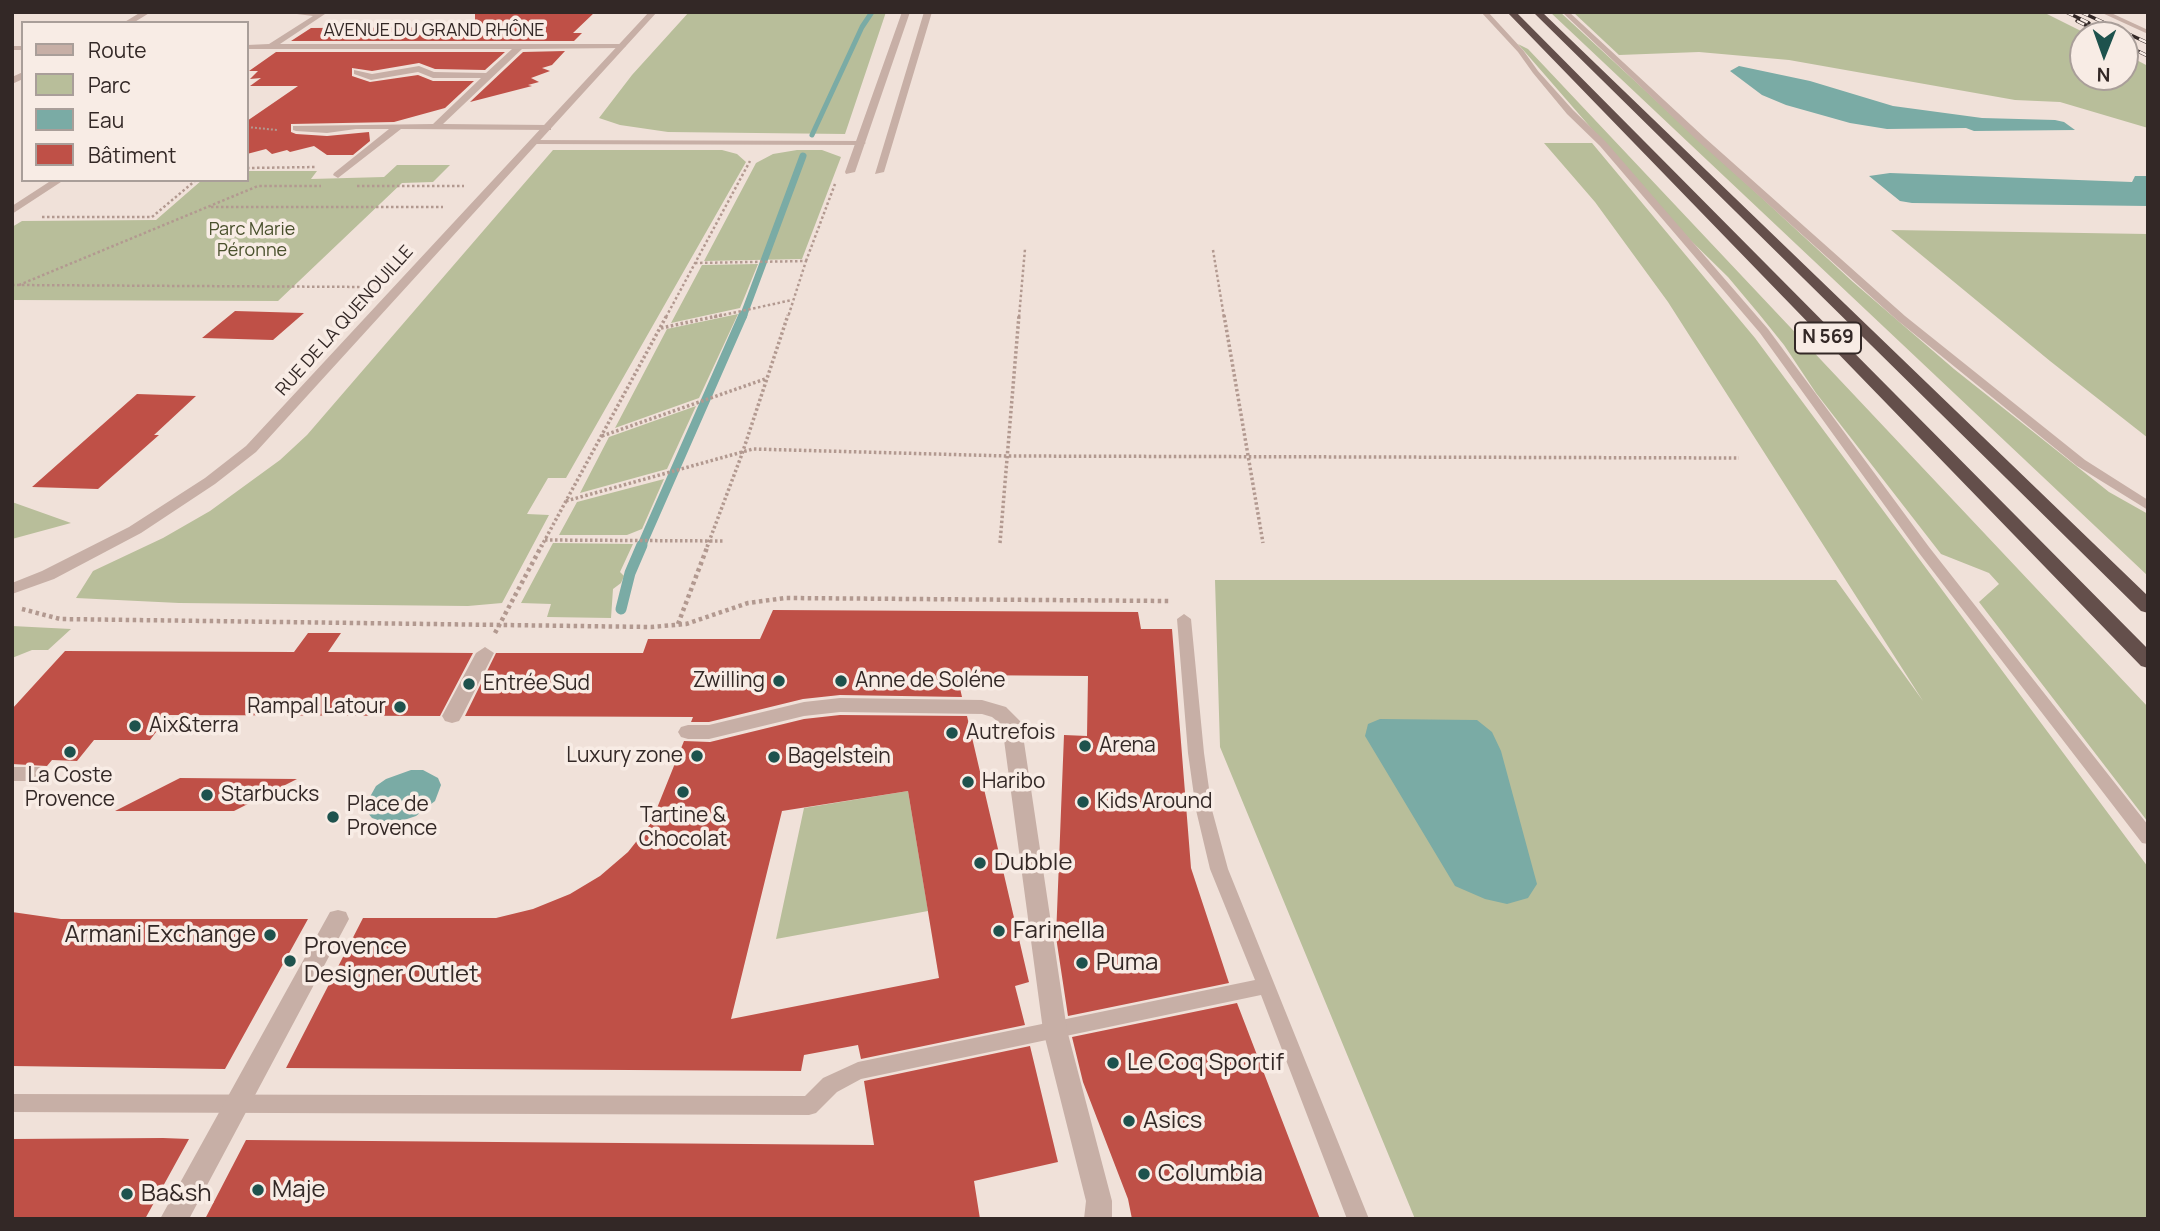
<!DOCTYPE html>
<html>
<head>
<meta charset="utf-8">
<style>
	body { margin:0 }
	#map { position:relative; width:2160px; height:1231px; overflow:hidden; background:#f0e1d9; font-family:Manrope,sans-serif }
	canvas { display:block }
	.frame { position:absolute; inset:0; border:14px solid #332826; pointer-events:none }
	.legend { position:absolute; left:21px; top:21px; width:228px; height:161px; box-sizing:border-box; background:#f8ece5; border:2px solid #a99e99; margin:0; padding:9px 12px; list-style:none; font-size:21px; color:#332826 }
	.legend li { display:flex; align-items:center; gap:14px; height:35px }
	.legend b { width:35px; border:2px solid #a99e99 }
	.north { position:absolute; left:2069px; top:21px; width:70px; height:70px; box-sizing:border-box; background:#f8ece5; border:2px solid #a99e99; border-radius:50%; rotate:181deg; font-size:19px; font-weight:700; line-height:28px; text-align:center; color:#332826 }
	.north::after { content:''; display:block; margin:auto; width:24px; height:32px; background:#1e524d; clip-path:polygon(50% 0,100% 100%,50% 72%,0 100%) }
</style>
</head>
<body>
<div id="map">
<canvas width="2160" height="1231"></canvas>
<div class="frame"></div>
<ul class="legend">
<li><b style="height:9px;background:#c7afa6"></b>Route</li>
<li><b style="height:19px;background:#b8be9a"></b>Parc</li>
<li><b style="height:19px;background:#7aaba5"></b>Eau</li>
<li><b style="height:19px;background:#bf5047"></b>Bâtiment</li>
</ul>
<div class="north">N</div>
</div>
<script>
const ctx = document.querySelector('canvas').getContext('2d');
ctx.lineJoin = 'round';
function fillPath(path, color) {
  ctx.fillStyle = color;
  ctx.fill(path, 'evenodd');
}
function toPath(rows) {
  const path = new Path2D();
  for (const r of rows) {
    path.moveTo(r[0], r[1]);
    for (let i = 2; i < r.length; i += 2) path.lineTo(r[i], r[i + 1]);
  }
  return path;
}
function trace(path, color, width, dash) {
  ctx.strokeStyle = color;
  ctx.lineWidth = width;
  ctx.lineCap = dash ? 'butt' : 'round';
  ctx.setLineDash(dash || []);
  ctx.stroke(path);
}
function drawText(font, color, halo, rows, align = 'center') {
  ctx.font = font + ' Manrope,sans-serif';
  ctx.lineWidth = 7;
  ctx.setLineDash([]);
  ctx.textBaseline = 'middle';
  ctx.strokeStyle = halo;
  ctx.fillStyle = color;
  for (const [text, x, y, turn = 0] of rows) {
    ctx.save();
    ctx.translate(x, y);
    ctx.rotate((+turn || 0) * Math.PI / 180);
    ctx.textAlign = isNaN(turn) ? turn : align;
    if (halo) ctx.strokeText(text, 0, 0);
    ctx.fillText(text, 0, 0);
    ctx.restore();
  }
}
fillPath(toPath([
	[689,12,886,12,845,134,668,132,620,125,599,118,632,75],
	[1550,12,1560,12,1853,282,1954,369,2109,492,2148,514,2148,576],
	[1573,12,2043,12,2089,35,2083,35,2083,77,2125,77,2125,54,2148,66,2148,128,2060,102,2015,100,1789,60,1699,52,1619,55],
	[1518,44,1528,49,1546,68,2148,707,2148,822,1979,602,1999,584,1989,573,1941,554,1816,393,1784,345,1759,314,1728,277,1678,228],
	[1544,143,1592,143,1755,338,2148,867,2148,1219,1415,1219,1220,747,1215,580,1836,580,1923,701,1668,302,1595,202],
	[553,150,722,150,737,154,746,162,566,478,548,478,527,514,549,515,502,603,468,606,179,603,76,598,93,571,163,538,210,511,280,460,307,435],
	[797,150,822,150,841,157,802,259,704,261,756,163,773,154],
	[397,165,450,165,433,182,402,183,278,301,12,300,12,227,22,221,156,220,202,180,247,180,247,171,317,171,311,179,384,177],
	[1891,230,2148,234,2148,438,2050,361],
	[758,264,740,308,671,323,702,265],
	[738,314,699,398,615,428,667,329],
	[696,406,667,469,580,493,609,437],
	[664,479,642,529,627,535,559,535,577,502],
	[12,502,71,523,12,539],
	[553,543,633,544,620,572,624,576,621,583,613,589,611,618,547,617,551,604,521,603],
	[12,626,71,629,48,650,32,650,12,658],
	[908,791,928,911,776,939,804,808]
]), '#b8be9a');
fillPath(toPath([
	[1739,66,1810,81,1893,106,1982,118,2055,120,2064,122,2075,130,1974,131,1966,128,1887,129,1850,123,1786,105,1762,95,1730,71],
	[1890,173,2132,182,2135,176,2148,176,2148,206,1912,203,1900,201,1869,176],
	[1380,719,1477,720,1492,732,1501,751,1537,884,1528,898,1507,904,1485,899,1455,886,1365,736,1368,724],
	[411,770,423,770,438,778,441,785,435,801,416,816,404,820,381,821,372,818,367,812,366,804,376,786,386,779]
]), '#7aaba5');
trace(toPath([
	[812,135,862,27,872,12]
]), '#7aaba5', 5);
trace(toPath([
	[743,317,803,156]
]), '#7aaba5', 7);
trace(toPath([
	[641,547,743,315]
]), '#7aaba5', 9);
trace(toPath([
	[621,609,630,573,642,545]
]), '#7aaba5', 11);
fillPath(toPath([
	[495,12,595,12,573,33,582,33,574,41,291,41,311,28,475,27,475,14],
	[565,51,552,65,542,68,550,71,531,78,539,82,528,85,532,86,470,102,523,52],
	[276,52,505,52,485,70,435,69,419,63,372,71,352,68,352,76,370,82,418,75,433,81,474,81,445,108,394,122,291,124,291,132,296,134,327,136,369,132,370,141,353,155,327,155,314,146,290,152,287,150,272,154,266,149,247,154,247,121,298,86,250,86,261,78,250,79,258,71,249,71],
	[235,311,304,313,273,340,202,338],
	[137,394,196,396,154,435,159,435,98,489,32,487],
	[773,610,1138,612,1141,629,1172,629,1191,868,1229,983,1068,1016,1056,937,1064,735,1087,736,1088,676,957,675,962,697,840,695,803,699,709,722,691,722,693,717,465,716,496,653,643,653,648,639,760,639],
	[308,633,341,633,328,652,473,653,440,716,169,715,150,740,94,740,77,761,52,760,47,766,12,764,12,709,65,651,294,652],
	[840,715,967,716,1029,982,1015,986,1025,1025,861,1059,858,1045,804,1055,801,1071,286,1068,363,918,496,918,533,909,570,894,600,876,628,852,651,823,684,741,710,742,804,719],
	[908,791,939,978,731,1019,782,811],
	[180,778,297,779,234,811,115,811],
	[12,912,61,919,308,919,225,1069,12,1066],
	[1237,1003,1320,1219,1132,1219,1128,1199,1083,1082,1072,1037],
	[1030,1046,1058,1162,974,1181,980,1219,205,1219,246,1140,874,1145,864,1081],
	[12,1139,163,1138,189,1139,145,1219,12,1219]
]), '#bf5047');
trace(toPath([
	[247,127,277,130]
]), '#b29990', 2, [2, 2]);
trace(toPath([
	[247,168,317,167],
	[357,186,464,186],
	[211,207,443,207],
	[42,217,152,217,196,180],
	[1213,250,1224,317],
	[806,261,835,184],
	[695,263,806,261,788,317],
	[12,285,370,287],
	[19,285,258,186,321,186],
	[666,317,750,161],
	[714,317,792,300],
	[1019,317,1025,249]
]), '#b29990', 2.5, [2.5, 2.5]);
trace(toPath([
	[1224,315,1263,543],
	[661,328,722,315],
	[602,436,765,379],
	[566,501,753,449,1007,456,1739,458],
	[545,540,723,541],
	[1000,543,1019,315],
	[541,547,667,315],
	[707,547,742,454,788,315]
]), '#b29990', 3.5, [2.5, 2.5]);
trace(toPath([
	[22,609,60,619,651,627,686,624,748,603,785,598,1170,601],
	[678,624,708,545],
	[495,633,542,545]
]), '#b29990', 4.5, [3.5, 3.5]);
fillPath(toPath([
	[1481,12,1488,12,1523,50,1538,71,1573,110,1606,142,1768,329,1929,547,2148,825,2148,844,2142,843,1919,553,1760,333,1600,146,1567,114,1533,73,1518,52,1481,12],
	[1562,12,1569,12,1705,138,1905,316,2085,460,2148,500,2148,510,2077,466,1897,320,1699,142,1562,12],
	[2100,12,2109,12,2148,30,2148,34,2100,12],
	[531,140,862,141,866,143,862,145,534,144,530,142,531,140],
	[1184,614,1191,619,1204,753,1212,810,1228,869,1369,1219,1347,1219,1261,995,861,1079,837,1092,816,1113,809,1115,12,1112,12,1094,805,1096,823,1078,858,1062,1255,980,1210,869,1196,810,1188,753,1177,619,1184,614]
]), '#c7afa6');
fillPath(toPath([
	[485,647,494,653,462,716,459,721,452,723,445,721,442,716,476,653,485,647],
	[840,698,982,700,1006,707,1021,722,1067,1030,1112,1201,1112,1219,1084,1219,1086,1201,1043,1030,1002,725,992,717,982,714,840,712,804,716,709,739,688,739,681,737,678,732,681,727,688,725,709,725,804,702,840,698],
	[12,767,40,767,47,769,50,774,47,779,40,781,12,781,12,767],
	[338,910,346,912,349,919,189,1219,160,1219,330,912,338,910]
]), '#c7afa6');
fillPath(toPath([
	[141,12,151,12,133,23,123,23,141,12],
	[281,12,325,14,280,44,622,44,626,46,622,48,522,49,443,124,548,125,551,126,551,130,401,129,338,178,333,175,334,173,389,129,356,129,327,133,296,131,293,130,293,126,433,124,481,78,433,78,418,72,371,80,354,74,354,70,372,74,419,66,434,72,486,73,512,49,247,49,247,45,269,44,313,16,281,12],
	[902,12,910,12,855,172,846,174,845,172,902,12],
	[924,12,932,12,884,172,875,174,924,12],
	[12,46,23,46,23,50,12,50,12,46],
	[23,72,23,79,12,84,12,77,23,72],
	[52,180,64,180,12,214,12,206,52,180]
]), '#c7afa6');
fillPath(toPath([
	[649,12,657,12,256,452,215,484,141,533,54,579,12,594,12,583,42,571,129,527,205,478,246,446,649,12]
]), '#c7afa6');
fillPath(toPath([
	[1507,12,1516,12,2148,649,2148,668,2141,666,1507,12],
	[1533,12,1542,12,2148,596,2148,613,2141,611,1533,12]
]), '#644f4b');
const rail = toPath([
	[2066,12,2089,23],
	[2081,12,2148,43],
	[2077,21,2105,35],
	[2125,45,2148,56]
]);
trace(rail, '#332826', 3.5);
trace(rail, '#f8ece5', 2.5, [8]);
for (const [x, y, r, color] of [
	[779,681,7,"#1e524d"],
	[841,681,7,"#1e524d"],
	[469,684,7,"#1e524d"],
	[400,707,7,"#1e524d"],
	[135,726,7,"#1e524d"],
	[952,733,7,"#1e524d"],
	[1085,746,7,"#1e524d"],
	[70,752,7,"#1e524d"],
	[697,756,7,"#1e524d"],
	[774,757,7,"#1e524d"],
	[968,782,7,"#1e524d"],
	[683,792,7,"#1e524d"],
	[207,795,7,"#1e524d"],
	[1083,802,7,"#1e524d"],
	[333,817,7,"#1e524d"],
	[980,863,7,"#1e524d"],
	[999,931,7,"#1e524d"],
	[270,935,7,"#1e524d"],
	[290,961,7,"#1e524d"],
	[1082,963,7,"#1e524d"],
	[1113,1063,7,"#1e524d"],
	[1129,1121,7,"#1e524d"],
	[1144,1174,7,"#1e524d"],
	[258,1190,7,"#1e524d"],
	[127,1194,7,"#1e524d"]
]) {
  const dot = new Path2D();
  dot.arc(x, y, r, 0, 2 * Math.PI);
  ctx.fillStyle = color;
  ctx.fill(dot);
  trace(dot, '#f8ece5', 2.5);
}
drawText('18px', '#332826', '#f8ece5', [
	["AVENUE DU GRAND RHÔNE",434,31],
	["RUE DE LA QUENOUILLE",345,321,-48]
]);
drawText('18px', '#49502c', '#f8ece5', [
	["Parc Marie",252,230],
	["Péronne",252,251]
]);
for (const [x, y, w] of [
	[1828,338,66]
]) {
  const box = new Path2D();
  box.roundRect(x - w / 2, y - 15.5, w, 31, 5);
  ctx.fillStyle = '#f8ece5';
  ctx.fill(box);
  trace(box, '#332826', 2);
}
drawText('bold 19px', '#332826', null, [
	["N 569",1828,338]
]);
drawText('21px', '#332826', '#f8ece5', [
	["Zwilling",765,681,"right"],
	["Anne de Soléne",855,681],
	["Entrée Sud",483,684],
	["Rampal Latour",386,707,"right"],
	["Aix&terra",149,726],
	["Autrefois",966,733],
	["Arena",1099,746],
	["Luxury zone",683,756,"right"],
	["Bagelstein",788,757],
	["La Coste",70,776,"center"],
	["Provence",70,800,"center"],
	["Haribo",982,782],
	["Starbucks",221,795],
	["Kids Around",1097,802],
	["Place de",347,805],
	["Provence",347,829],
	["Tartine &",683,816,"center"],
	["Chocolat",683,840,"center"]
], 'left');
drawText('24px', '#332826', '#f8ece5', [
	["Dubble",994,863],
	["Farinella",1013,931],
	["Armani Exchange",256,935,"right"],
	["Provence",304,947],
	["Designer Outlet",304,975],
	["Puma",1096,963],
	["Le Coq Sportif",1127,1063],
	["Asics",1143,1121],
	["Columbia",1158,1174],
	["Maje",272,1190],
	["Ba&sh",141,1194]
], 'left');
</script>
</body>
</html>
